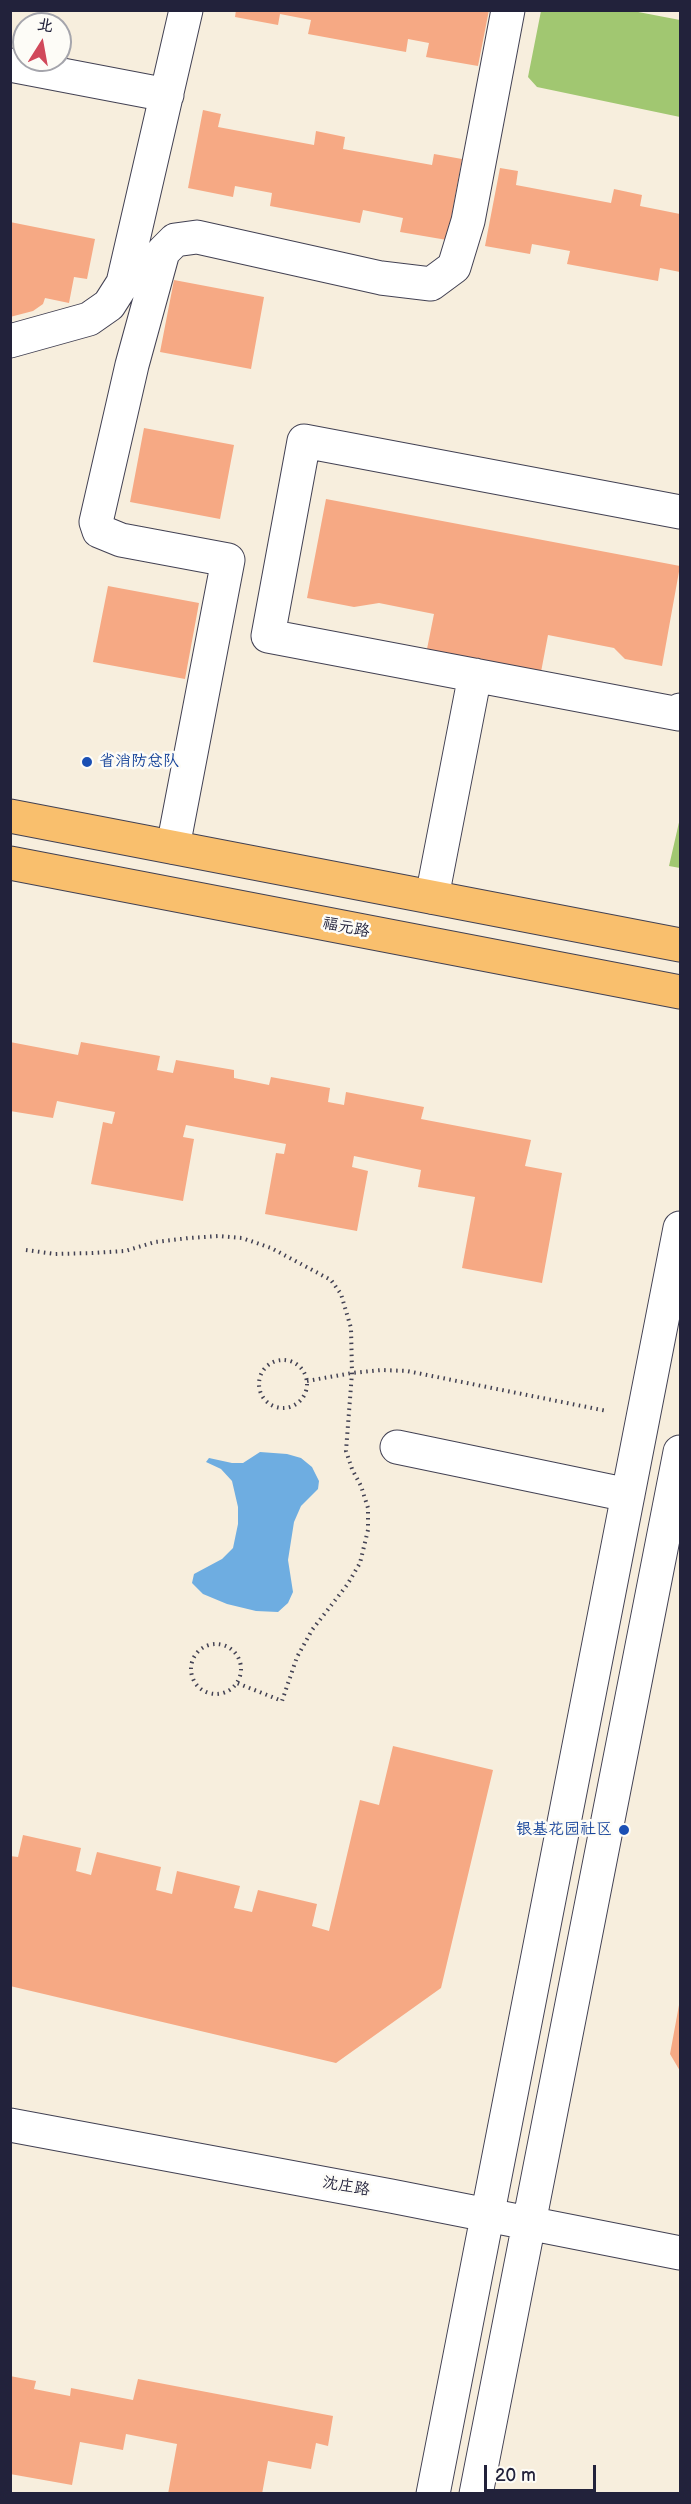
<!DOCTYPE html>
<html>
<head>
<meta charset="utf-8">
<style>
	body { margin:0 }
	#map { position:relative; width:691px; height:2504px; overflow:hidden; background:#f7eedd; font-family:"Balsamiq Sans","LXGW WenKai TC",sans-serif }
	canvas { display:block }
	.frame { position:absolute; inset:0; border:12px solid #22223b; pointer-events:none }
	.north { position:absolute; left:12px; top:12px; width:60px; height:60px; box-sizing:border-box; background:#fdfcf7; border:2px solid #a5a5ac; border-radius:50%; rotate:11deg; font-size:16px; font-weight:700; line-height:24px; text-align:center; color:#22223b }
	.north::after { content:''; display:block; margin:auto; width:21px; height:27px; background:#d1495b; clip-path:polygon(50% 0,100% 100%,50% 72%,0 100%) }
	.scale { position:absolute; left:484px; top:2465px; width:112px; height:27px; box-sizing:border-box; border:3px solid #22223b; border-top:0; padding-left:8px; font-size:18px; line-height:21px; white-space:nowrap; color:#22223b; -webkit-text-stroke:4px #fdfcf7; paint-order:stroke }
</style>
</head>
<body>
<div id="map">
<canvas width="691" height="2504"></canvas>
<div class="frame"></div>
<div class="north">北</div>
<div class="scale">20 m</div>
</div>
<script>
const ctx = document.querySelector('canvas').getContext('2d');
ctx.lineJoin = 'round';
function fillPath(path, color) {
  ctx.fillStyle = color;
  ctx.fill(path, 'evenodd');
}
function toPath(rows) {
  const path = new Path2D();
  for (const r of rows) {
    if (r.length === 3) {
      path.moveTo(r[0] + r[2], r[1]);
      path.arc(r[0], r[1], r[2], 0, 2 * Math.PI);
      continue;
    }
    path.moveTo(r[0], r[1]);
    for (let i = 2; i < r.length; i += 2) path.lineTo(r[i], r[i + 1]);
  }
  return path;
}
function trace(path, color, width, dash) {
  ctx.strokeStyle = color;
  ctx.lineWidth = width;
  ctx.lineCap = dash ? 'butt' : 'round';
  ctx.setLineDash(dash || []);
  ctx.stroke(path);
}
function drawText(font, color, halo, rows, align = 'center') {
  ctx.font = font + ' "Balsamiq Sans","LXGW WenKai TC",sans-serif';
  ctx.lineWidth = 5;
  ctx.setLineDash([]);
  ctx.textBaseline = 'middle';
  ctx.strokeStyle = halo;
  ctx.fillStyle = color;
  for (const [text, x, y, turn = 0] of rows) {
    ctx.save();
    ctx.translate(x, y);
    ctx.rotate((+turn || 0) * Math.PI / 180);
    ctx.textAlign = isNaN(turn) ? turn : align;
    if (halo) ctx.strokeText(text, 0, 0);
    ctx.fillText(text, 0, 0);
    ctx.restore();
  }
}
fillPath(toPath([
	[541,11,633,11,680,20,680,117,537,87,528,77],
	[680,818,680,868,669,866]
]), '#a1c771');
fillPath(toPath([
	[260,1452,287,1454,301,1458,312,1467,319,1481,318,1489,301,1506,294,1522,288,1560,293,1592,288,1603,278,1612,256,1611,227,1604,203,1594,192,1583,194,1574,222,1559,233,1548,238,1524,238,1507,232,1481,221,1469,206,1462,209,1458,232,1463,243,1463]
]), '#6eade1');
fillPath(toPath([
	[236,10,489,10,478,66,426,57,429,43,408,39,406,52,308,34,311,20,280,14,278,25,235,17],
	[203,110,221,114,218,127,314,145,316,131,345,137,343,149,432,165,434,154,462,159,447,240,400,232,403,218,363,210,360,223,270,206,272,193,235,186,233,197,188,188],
	[500,168,518,171,516,185,611,203,614,189,642,195,640,206,680,214,680,272,660,268,658,281,567,264,570,251,532,244,530,254,485,246],
	[10,222,95,239,87,279,74,277,69,303,45,298,43,304,33,311,10,317],
	[174,280,264,297,251,369,160,352],
	[144,428,234,445,220,519,130,502],
	[326,499,680,566,662,666,625,659,614,648,548,635,541,672,427,649,434,614,379,603,354,607,307,598],
	[108,586,199,603,185,679,93,662],
	[10,1042,78,1055,81,1042,160,1056,157,1070,173,1073,176,1060,234,1070,234,1078,269,1085,271,1077,330,1088,328,1102,344,1105,346,1092,424,1107,421,1119,531,1140,525,1166,562,1173,542,1283,462,1268,475,1197,418,1187,421,1170,354,1156,352,1167,368,1171,357,1231,265,1214,276,1153,284,1154,286,1144,186,1125,183,1137,194,1139,183,1201,91,1184,103,1122,112,1124,115,1112,57,1101,53,1118,10,1111],
	[393,1746,493,1770,441,1988,336,2063,10,1986,10,1856,18,1857,23,1835,81,1848,76,1871,91,1875,97,1852,161,1867,156,1890,172,1894,177,1871,240,1886,234,1908,252,1912,258,1890,317,1904,312,1926,329,1931,360,1800,379,1805],
	[679,2005,680,2005,680,2071,670,2054],
	[10,2376,36,2381,34,2389,70,2396,71,2388,133,2400,138,2379,333,2416,328,2446,316,2443,311,2469,268,2461,262,2494,168,2494,177,2444,126,2434,123,2450,80,2442,72,2485,10,2474]
]), '#f6a984');
const minor = toPath([
	[10,65,167,95],
	[10,341,89,319,109,305,123,283,186,10],
	[680,512,304,441,268,636,679,714,680,710],
	[173,847,228,560,121,540,99,531,96,522,132,365,163,252,175,240,197,237,381,278,431,284,454,267,468,221,508,10],
	[432,897,475,675],
	[397,1447,628,1495],
	[10,2125,391,2196,680,2253],
	[433,2494,680,1228],
	[476,2494,680,1452]
]);
const major = toPath([
	[10,816,680,945],
	[10,863,680,992]
]);
trace(minor, '#424153', 35);
trace(major, '#424153', 35);
trace(toPath([
	[26,1250,55,1254,93,1253,125,1251,155,1242,189,1238,219,1236,242,1238,271,1248,331,1280,341,1294,351,1328,352,1373,346,1451,352,1469,361,1486,368,1508,368,1530,360,1563,347,1585,312,1630,297,1657,282,1701,237,1683],
	[283,1384,24],
	[307,1381,352,1373,381,1370,407,1371,607,1411],
	[216,1669,25]
]), '#424153', 4, [1.5, 4.5]);
trace(minor, '#fff', 33);
trace(major, '#f9bf6d', 33);
for (const [x, y, r, color] of [
	[87,762,6,"#1a4fb4"],
	[624,1830,6,"#1a4fb4"]
]) {
  const dot = new Path2D();
  dot.arc(x, y, r, 0, 2 * Math.PI);
  ctx.fillStyle = color;
  ctx.fill(dot);
  trace(dot, '#fdfcf7', 2);
}
drawText('16px', '#164399', '#fdfcf7', [
	["省消防总队",99,762],
	["银基花园社区",612,1830,"right"]
], 'left');
drawText('16px', '#22223b', '#fdfcf7', [
	["福元路",346,928,11],
	["沈庄路",346,2187,10]
]);
</script>
</body>
</html>
